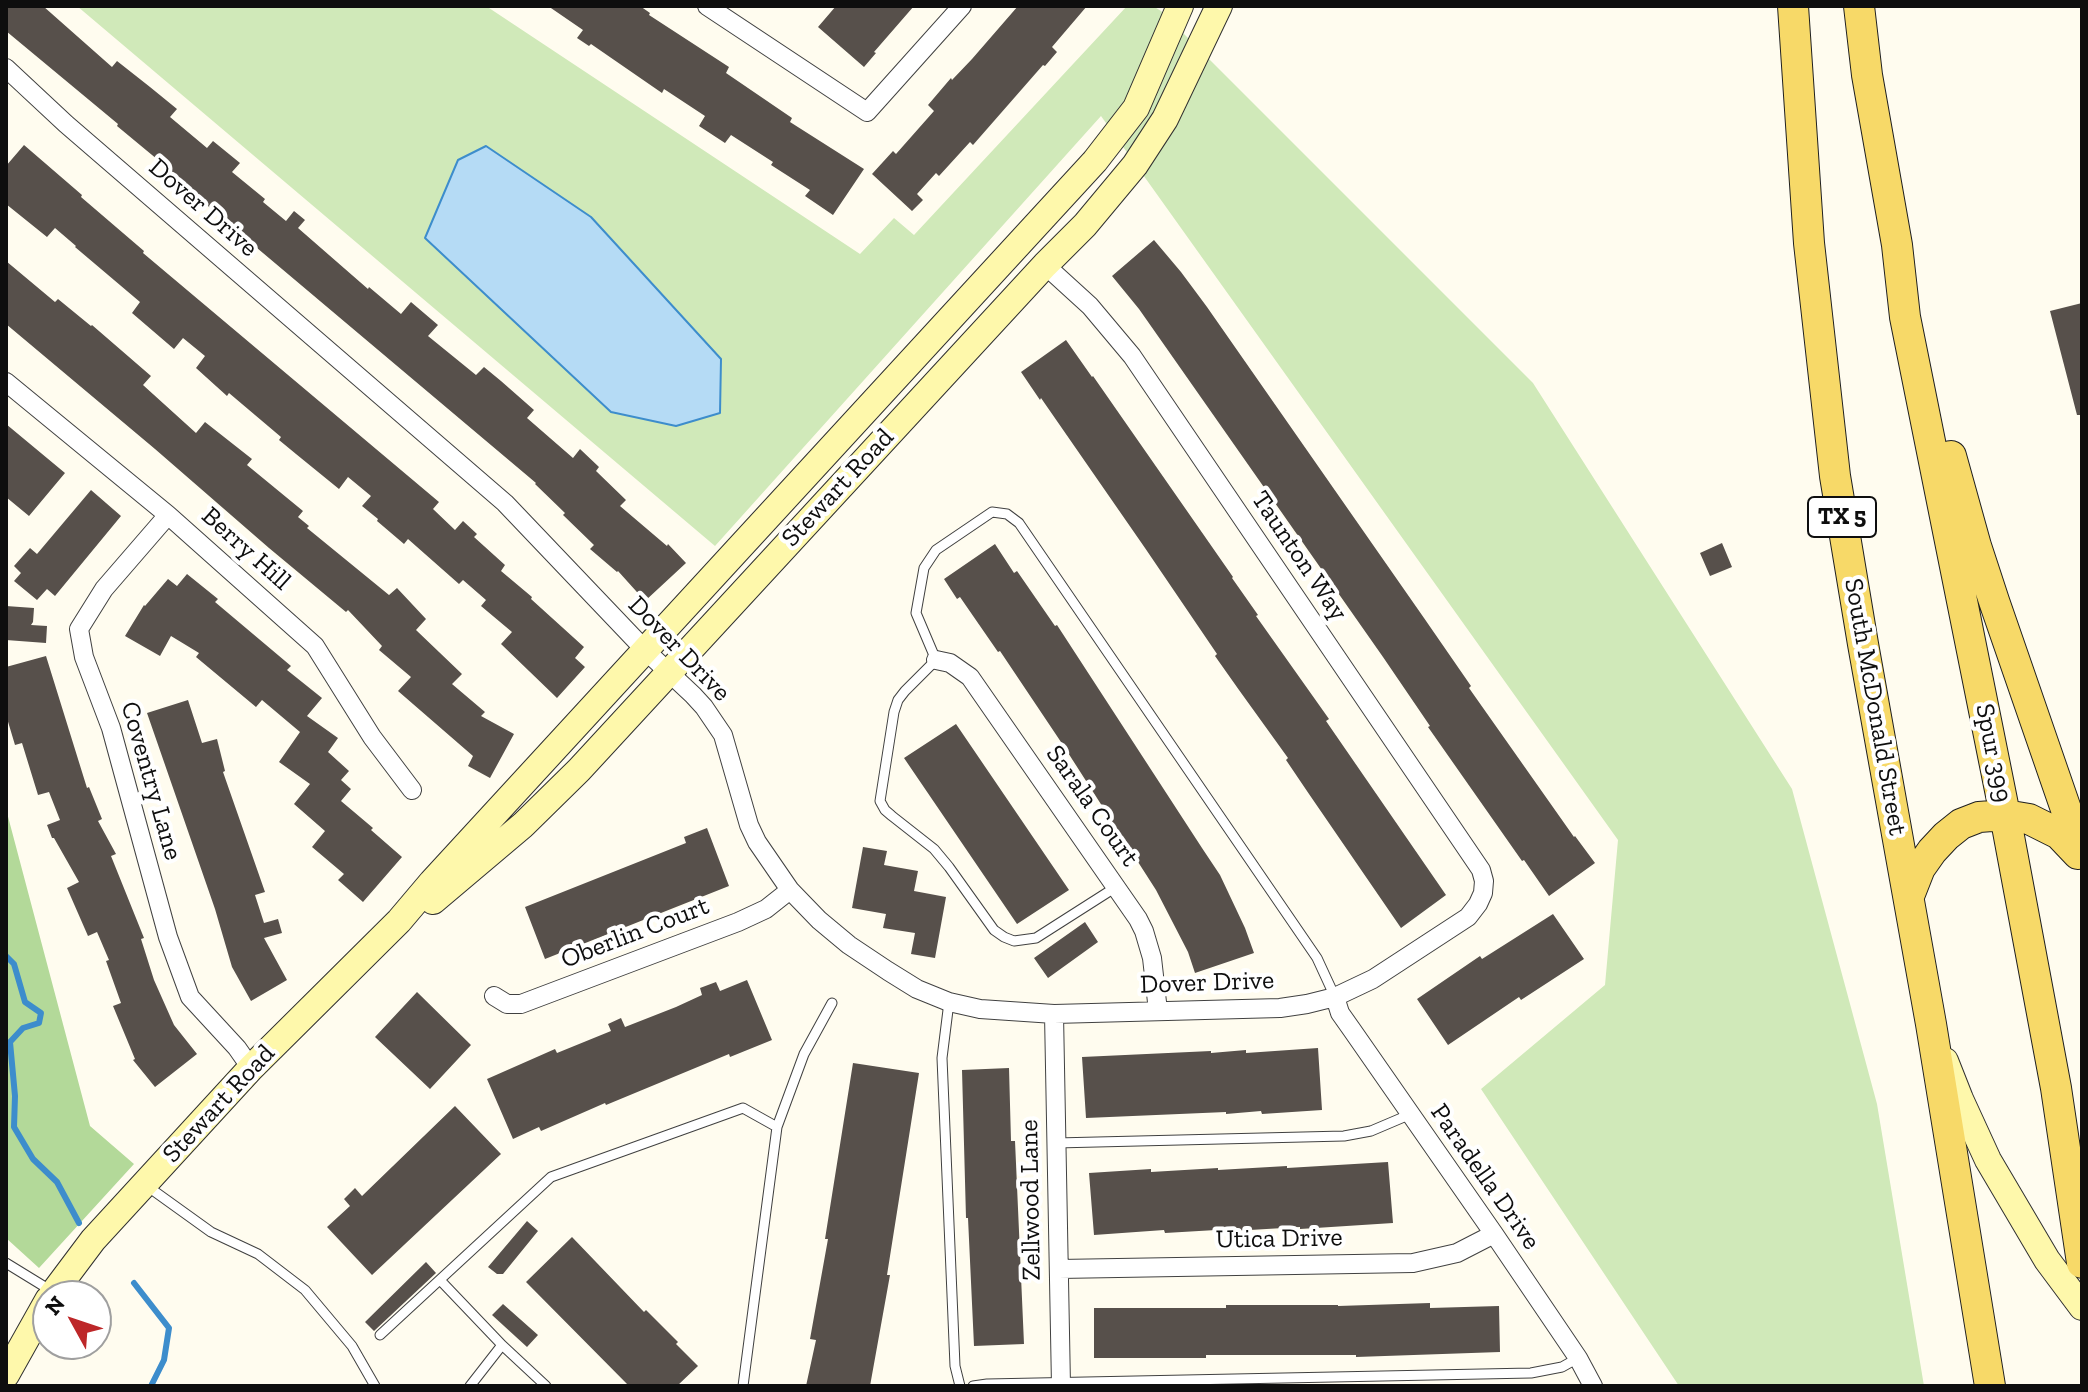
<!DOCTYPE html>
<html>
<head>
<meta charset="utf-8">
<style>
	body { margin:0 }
	#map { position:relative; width:2088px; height:1392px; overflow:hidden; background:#fffcef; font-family:"Zilla Slab",serif }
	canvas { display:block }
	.frame { position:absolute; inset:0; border:8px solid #0e0e0e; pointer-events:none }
	.north { position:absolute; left:32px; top:1280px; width:80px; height:80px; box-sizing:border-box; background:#fff; border:2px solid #9f9f9f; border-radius:50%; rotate:310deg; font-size:22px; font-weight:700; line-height:32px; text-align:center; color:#0e0e0e }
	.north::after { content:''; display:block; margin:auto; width:28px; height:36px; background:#bd2729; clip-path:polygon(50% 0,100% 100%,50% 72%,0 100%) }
</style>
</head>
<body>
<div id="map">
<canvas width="2088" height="1392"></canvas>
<div class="frame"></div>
<div class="north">N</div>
</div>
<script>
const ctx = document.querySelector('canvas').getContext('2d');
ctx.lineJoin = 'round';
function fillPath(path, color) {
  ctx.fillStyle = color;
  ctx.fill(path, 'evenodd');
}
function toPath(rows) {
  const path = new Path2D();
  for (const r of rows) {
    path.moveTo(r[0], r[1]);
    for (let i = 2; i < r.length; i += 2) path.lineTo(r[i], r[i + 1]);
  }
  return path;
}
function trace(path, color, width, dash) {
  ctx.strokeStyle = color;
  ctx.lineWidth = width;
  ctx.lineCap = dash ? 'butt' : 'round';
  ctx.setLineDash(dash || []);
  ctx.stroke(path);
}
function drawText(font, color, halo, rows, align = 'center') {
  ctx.font = font + ' "Zilla Slab",serif';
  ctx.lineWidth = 8;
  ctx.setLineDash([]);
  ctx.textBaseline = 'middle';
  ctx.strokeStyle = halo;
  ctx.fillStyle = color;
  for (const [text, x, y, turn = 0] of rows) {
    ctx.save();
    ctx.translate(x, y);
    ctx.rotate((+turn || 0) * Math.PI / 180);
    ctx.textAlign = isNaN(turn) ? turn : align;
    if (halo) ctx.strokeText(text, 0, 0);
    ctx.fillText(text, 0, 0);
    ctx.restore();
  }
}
fillPath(toPath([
	[77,6,486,6,860,254,894,218,914,235,1127,6,1153,6,1161,11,1533,383,1792,789,1877,1104,1924,1386,1679,1386,1481,1089,1605,985,1618,840,1101,116,715,546]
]), '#d0e9b9');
fillPath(toPath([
	[6,809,90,1126,134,1164,39,1268,6,1238]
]), '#b3d999');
const water = toPath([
	[486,146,591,217,721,359,720,413,676,426,611,412,425,238,458,160,486,146]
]);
fillPath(water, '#b5dbf5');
trace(water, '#3d8dcc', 2);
trace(toPath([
	[6,956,14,964,25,1002,41,1013,39,1023,23,1028,10,1042,15,1096,14,1127,33,1159,57,1182,79,1223],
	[134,1283,169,1328,164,1360,151,1386]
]), '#3d8dcc', 6);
fillPath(toPath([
	[6,6,43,6,112,67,117,61,150,87,177,109,170,117,207,148,213,141,240,163,232,172,265,199,263,202,286,221,294,211,305,220,298,228,368,289,369,287,401,314,411,302,438,325,428,336,476,375,484,367,501,381,534,410,527,418,573,458,580,449,599,467,596,471,626,500,620,506,667,546,668,544,686,563,645,601,618,571,617,572,590,549,594,545,563,515,565,513,535,484,536,483,244,237,179,181,181,179,117,126,118,124,6,31],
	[548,6,640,6,650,13,649,15,729,67,726,73,792,118,790,122,864,169,833,215,805,196,810,190,771,165,773,162,731,135,725,143,699,126,705,116,664,89,662,93,591,44,589,46,577,38,583,30],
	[836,6,914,6,874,52,876,53,864,67,818,27],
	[1018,6,1087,6,1052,47,1057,52,1045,66,1043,65,973,145,970,142,939,176,936,173,917,194,923,200,912,211,872,174,893,151,896,154,934,111,928,105,951,78,952,80,972,59],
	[24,145,82,195,81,197,144,251,143,253,439,502,433,509,455,530,463,521,477,534,474,537,505,565,501,571,532,597,531,599,584,647,575,658,585,667,557,698,501,644,512,632,481,606,486,600,463,580,459,584,408,539,404,544,377,521,378,519,362,506,371,496,348,477,339,489,296,454,279,440,281,437,229,393,227,396,196,368,205,356,183,338,174,349,132,313,140,302,75,247,76,246,55,228,47,237,6,204,6,166],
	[1154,240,1181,272,1207,307,1424,618,1471,686,1469,688,1574,837,1575,836,1595,863,1549,896,1524,860,1522,861,1428,727,1430,726,1383,657,1139,309,1112,276],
	[6,261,55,302,58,299,91,326,92,325,151,376,143,385,196,433,205,422,252,459,247,465,303,511,298,517,309,526,307,528,389,595,397,588,426,619,416,630,462,674,452,684,485,712,481,716,514,734,490,778,468,766,473,756,398,691,411,677,379,650,382,646,348,610,346,612,269,548,155,449,6,324],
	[2082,303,2082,415,2077,415,2050,311],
	[1066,340,1092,377,1093,376,1233,577,1232,578,1258,615,1256,616,1329,719,1326,721,1446,895,1401,928,1309,794,1286,760,1288,758,1239,690,1215,656,1217,654,1145,548,1041,398,1040,400,1021,372],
	[6,424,65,473,29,516,6,497],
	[91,490,121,516,55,596,47,589,37,600,14,581,21,573,14,566,30,548,37,554],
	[1722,543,1732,567,1710,576,1700,553],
	[995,544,1014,573,1017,571,1055,626,1057,625,1202,848,1220,875,1245,928,1254,953,1195,973,1188,952,1156,890,1063,745,1000,651,998,652,960,597,957,599,944,579],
	[187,574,218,599,215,602,291,666,287,670,322,698,307,716,338,738,328,752,349,771,341,780,351,789,341,801,373,828,371,830,402,857,363,902,338,880,344,874,312,847,325,831,294,804,310,784,279,762,300,732,262,700,256,707,196,657,199,653,171,636,160,656,125,636,144,605,145,606,168,579,177,586],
	[6,606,34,608,33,622,31,625,47,626,46,643,6,640],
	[46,656,87,788,89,787,102,819,98,821,116,854,111,856,144,938,141,939,154,980,174,1025,197,1054,155,1087,133,1060,135,1059,113,1006,121,1003,106,961,109,960,97,932,88,936,67,888,79,882,54,838,52,838,47,825,60,820,49,792,38,795,22,743,15,745,6,715,6,667],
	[188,700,202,743,217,739,225,771,223,772,265,892,255,895,264,923,278,919,282,933,264,938,287,980,251,1001,232,967,215,909,147,713],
	[956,724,1069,890,1017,924,904,758],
	[707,828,729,886,545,959,525,907,686,843,684,837],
	[863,847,887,851,884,865,918,871,914,891,946,897,935,958,911,954,915,933,883,928,886,914,852,908],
	[1553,914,1584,959,1521,1000,1519,997,1448,1045,1417,999,1480,956,1482,959],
	[1085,922,1098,942,1048,978,1034,958],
	[747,980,772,1040,730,1057,729,1054,606,1105,605,1103,541,1131,539,1127,513,1139,487,1079,555,1049,557,1053,611,1031,608,1024,621,1018,625,1027,676,1007,702,995,700,988,716,982,720,991],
	[417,992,471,1045,430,1089,375,1037],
	[1318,1048,1322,1110,1262,1114,1261,1111,1226,1114,1226,1112,1086,1118,1082,1057,1211,1051,1211,1053,1246,1050,1246,1053],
	[853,1063,919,1073,887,1275,890,1275,870,1386,806,1386,816,1340,810,1339,828,1239,825,1239],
	[1009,1068,1011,1141,1015,1141,1024,1344,974,1346,968,1218,966,1218,962,1070],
	[455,1106,501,1154,372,1275,327,1227,350,1206,344,1199,355,1188,362,1196],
	[1388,1162,1393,1223,1300,1229,1300,1227,1233,1231,1233,1229,1165,1233,1164,1230,1094,1235,1089,1173,1151,1169,1151,1172,1218,1168,1218,1170,1287,1166,1287,1168],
	[527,1221,538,1231,503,1274,497,1274,488,1267],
	[572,1237,644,1312,646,1310,678,1342,676,1344,698,1366,677,1386,629,1386,526,1282],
	[426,1262,436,1273,374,1331,365,1322],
	[1430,1303,1430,1308,1499,1306,1500,1352,1356,1357,1356,1355,1206,1355,1206,1358,1094,1358,1094,1308,1226,1308,1226,1305,1338,1305,1338,1306],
	[503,1304,538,1335,527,1347,492,1315]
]), '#57504b');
const lane = toPath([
	[1116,887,1036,938,1014,941,1004,937,994,930,949,867,934,849,892,816,885,810,880,801,894,712,898,700,905,691,936,660,916,613,924,568,936,550,992,512,1007,514,1019,523,1317,958,1335,997],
	[949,1002,942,1058,955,1366,960,1386],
	[1056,1143,1344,1136,1371,1131,1411,1114],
	[147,1186,211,1232,258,1254,305,1290,352,1346,375,1386],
	[6,1263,50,1290],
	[440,1280,502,1345,546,1386],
	[380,1335,551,1177,743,1108,777,1127],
	[470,1386,502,1345],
	[743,1386,777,1127,804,1054,832,1003],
	[973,1386,987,1384,1531,1373,1562,1367,1578,1358]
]);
const street = toPath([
	[707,6,867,112,962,6],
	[6,68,66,124,505,503,646,651,693,695,704,707,723,735,749,825,757,842,790,890,819,920,849,945,888,971,917,989,949,1002,980,1009,1054,1014,1280,1008,1307,1004,1335,997,1373,979,1468,917,1478,904,1483,893,1484,881,1481,870,1132,356,1090,306,1045,265],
	[6,382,168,515,315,646,372,737,412,790],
	[168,515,104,589,79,629,84,657,111,728,168,937,190,997,237,1048,251,1068],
	[936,660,950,663,970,677,1138,919,1144,931,1152,958,1158,1011],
	[494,996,507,1004,521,1004,738,922,766,909,790,890],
	[1335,997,1340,1013,1352,1030,1494,1234,1578,1358,1593,1386],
	[1054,1014,1061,1386],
	[1059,1269,1413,1263,1457,1253,1494,1234]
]);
const secondary = toPath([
	[433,901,523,825,579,770,1045,265,1085,225,1135,165,1165,119,1219,6],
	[1945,1061,1960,1099,1988,1160,2047,1260,2082,1307],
	[51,1296,93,1240,251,1068,399,921,432,882,1095,161,1136,108,1180,6],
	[6,1375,48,1300]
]);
const primary = toPath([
	[1793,6,1809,243,1835,476,1863,644,1931,1024,1990,1386],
	[1859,6,1867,75,1897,245,1905,317,2005,815,2056,1088,2082,1263],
	[1951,456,1976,546,1994,601,2068,815,2082,851],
	[1909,896,1920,868,1932,851,1946,836,1961,824,1979,817,2005,815,2029,819,2059,834,2078,854]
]);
trace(lane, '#414141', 11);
trace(street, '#414141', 20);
trace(secondary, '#303030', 28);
trace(primary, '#1f1f1f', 32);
trace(lane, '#fff', 9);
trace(street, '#fff', 18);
trace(secondary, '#fef8ab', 26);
trace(primary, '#f7d968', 30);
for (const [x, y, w] of [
	[1842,517,68]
]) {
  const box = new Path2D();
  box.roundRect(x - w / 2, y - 20, w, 40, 6);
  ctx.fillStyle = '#fff';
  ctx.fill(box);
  trace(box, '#0e0e0e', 2);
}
drawText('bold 24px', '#0e0e0e', null, [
	["TX 5",1842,517]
]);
drawText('26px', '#0e0e0e', '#fff', [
	["Dover Drive",203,208,41],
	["Stewart Road",838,488,-47],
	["Berry Hill",246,549,42],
	["Taunton Way",1299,556,56],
	["Dover Drive",679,649,46],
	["South McDonald Street",1875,707,80],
	["Spur 399",1993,753,79],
	["Coventry Lane",151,781,74],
	["Sarala Court",1092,806,55],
	["Oberlin Court",635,933,-21],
	["Dover Drive",1207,983,-2],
	["Stewart Road",219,1104,-47],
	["Paradella Drive",1485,1177,55],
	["Zellwood Lane",1031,1200,-91],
	["Utica Drive",1279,1239,-1]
]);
</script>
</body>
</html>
